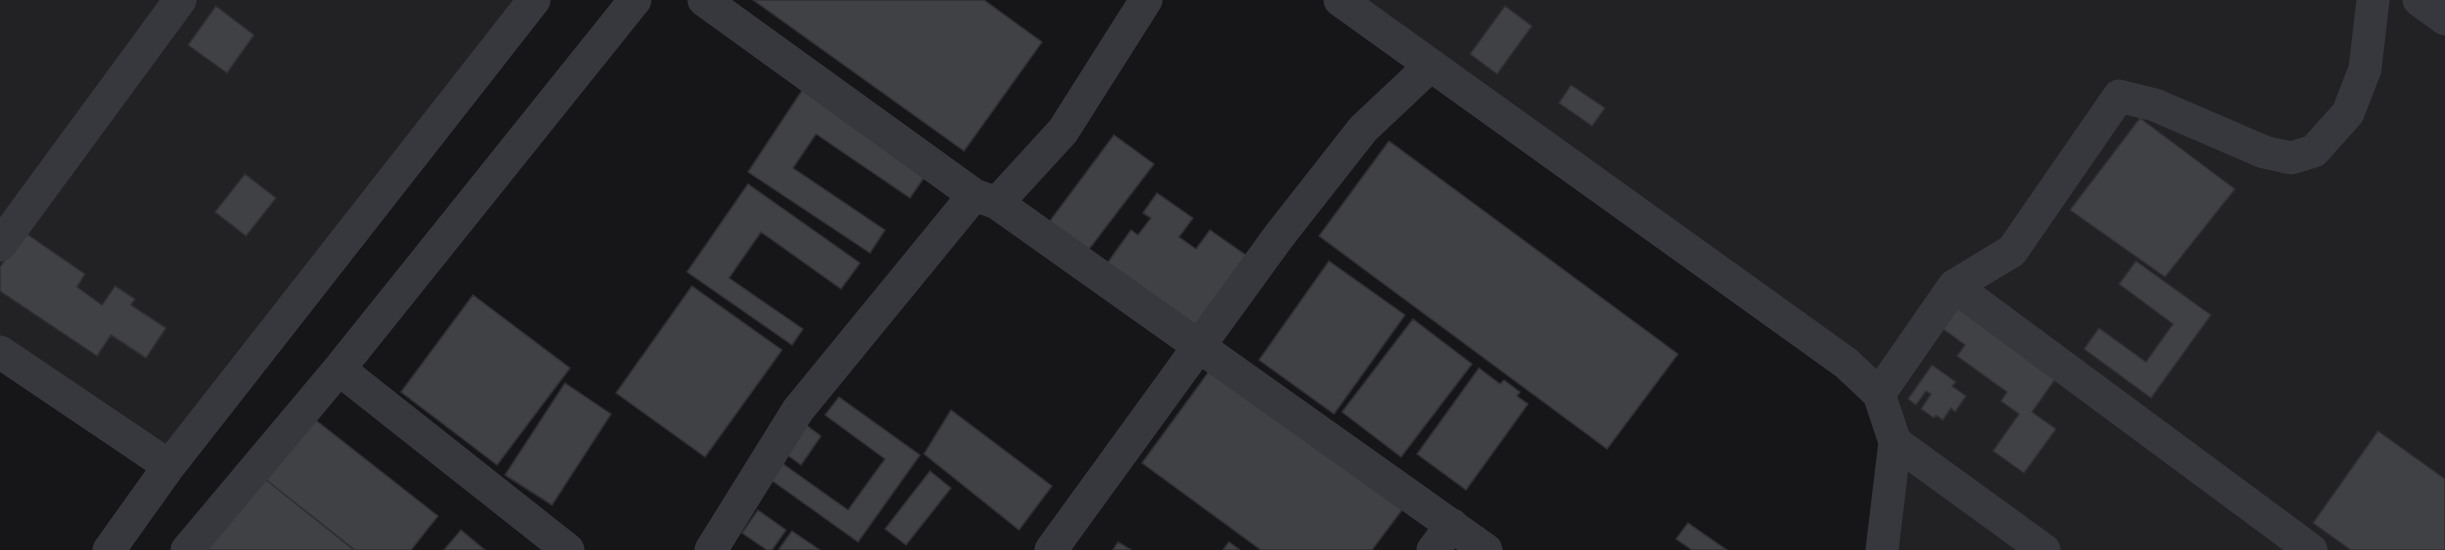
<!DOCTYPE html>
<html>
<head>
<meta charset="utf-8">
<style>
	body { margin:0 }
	canvas { display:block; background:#161618 }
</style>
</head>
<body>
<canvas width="2445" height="550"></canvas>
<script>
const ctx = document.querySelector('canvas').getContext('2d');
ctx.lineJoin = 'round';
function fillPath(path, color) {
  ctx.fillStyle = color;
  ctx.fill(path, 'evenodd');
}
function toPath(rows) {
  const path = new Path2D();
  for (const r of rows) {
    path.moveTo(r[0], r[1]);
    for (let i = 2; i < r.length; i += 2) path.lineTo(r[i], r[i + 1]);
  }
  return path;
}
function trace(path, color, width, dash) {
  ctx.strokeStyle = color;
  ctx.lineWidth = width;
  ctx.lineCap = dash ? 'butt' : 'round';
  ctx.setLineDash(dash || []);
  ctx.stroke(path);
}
fillPath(toPath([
	[0,0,534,0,169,466,0,352],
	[1340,0,2445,0,2445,550,1882,550,1879,394]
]), '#222225');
const building = toPath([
	[753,0,984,0,1042,42,964,151,753,0],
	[216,6,254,35,227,73,188,45,216,6],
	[1505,6,1532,26,1497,74,1470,54,1505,6],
	[807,83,932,166,910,198,816,134,793,168,885,230,870,253,748,172,807,83],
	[1571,85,1605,108,1592,126,1559,103,1571,85],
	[2140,118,2235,189,2165,277,2070,210,2140,118],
	[1114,135,1154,164,1083,257,1044,229,1114,135],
	[1389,141,1678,354,1607,449,1319,236,1389,141],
	[245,174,276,198,246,236,215,212,245,174],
	[748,184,860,263,841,289,761,232,729,278,803,329,792,345,687,272,748,184],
	[1157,193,1193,218,1179,237,1196,249,1210,230,1253,260,1198,339,1101,272,1131,230,1138,235,1151,218,1143,213,1157,193],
	[24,232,85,274,77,287,102,305,115,286,135,299,131,305,166,328,146,358,111,335,97,356,0,291,0,267,24,232],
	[1329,261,1405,315,1334,414,1259,360,1329,261],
	[2136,261,2211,315,2151,398,2084,349,2099,328,2146,362,2173,324,2119,284,2136,261],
	[692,286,782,350,705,457,616,393,692,286],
	[473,295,570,368,497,465,401,392,473,295],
	[1955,304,2056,378,2032,412,2056,429,2024,473,1993,451,2019,414,2001,401,2007,392,1957,356,1965,345,1939,326,1955,304],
	[1413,319,1472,364,1401,457,1342,412,1413,319],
	[1932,365,1956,382,1952,386,1966,396,1955,412,1951,408,1943,420,1936,415,1934,418,1921,409,1931,394,1926,391,1916,405,1908,399,1932,365],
	[1479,368,1500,384,1504,380,1520,392,1517,396,1528,404,1466,490,1417,454,1479,368],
	[1210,370,1402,510,1372,550,1261,550,1142,463,1210,370],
	[565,383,611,414,552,505,505,475,565,383],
	[839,397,920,455,858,542,767,477,779,461,848,510,885,459,825,415,839,397],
	[951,410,1052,486,1019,530,924,454,951,410],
	[308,414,438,516,411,550,355,550,260,475,308,414],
	[802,422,821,436,801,465,782,451,802,422],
	[2378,431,2445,479,2445,550,2351,550,2313,523,2378,431],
	[930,471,951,488,906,545,885,529,930,471],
	[260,475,354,550,203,550,260,475],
	[758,510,786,530,772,550,767,550,742,533,758,510],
	[1688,523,1727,550,1692,550,1676,539,1688,523],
	[461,530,485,550,444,550,461,530],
	[792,531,820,550,781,550,779,549,792,531],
	[1118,542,1131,550,1113,550,1118,542],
	[1229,542,1240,550,1223,550,1229,542]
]);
fillPath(building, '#404145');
trace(building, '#303034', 1.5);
trace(toPath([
	[704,0,974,195,997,203,1486,550],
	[1340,0,1846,363,1879,394,1895,442,2044,550],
	[2419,0,2445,19],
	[997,203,1063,131,1146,0],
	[0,245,180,0],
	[1954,286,2311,550],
	[0,352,169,466],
	[339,369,568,550],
	[1879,394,1954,286,2012,251,2119,96,2155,105,2264,152,2291,158,2314,151,2348,113,2365,69,2373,0],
	[109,550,169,466,534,0],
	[187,550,339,369,635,0],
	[711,550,798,410,974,195],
	[1051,550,1279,236,1363,129,1431,65],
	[1433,550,1452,525],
	[1882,550,1895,442]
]), '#37383d', 33);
</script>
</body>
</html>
